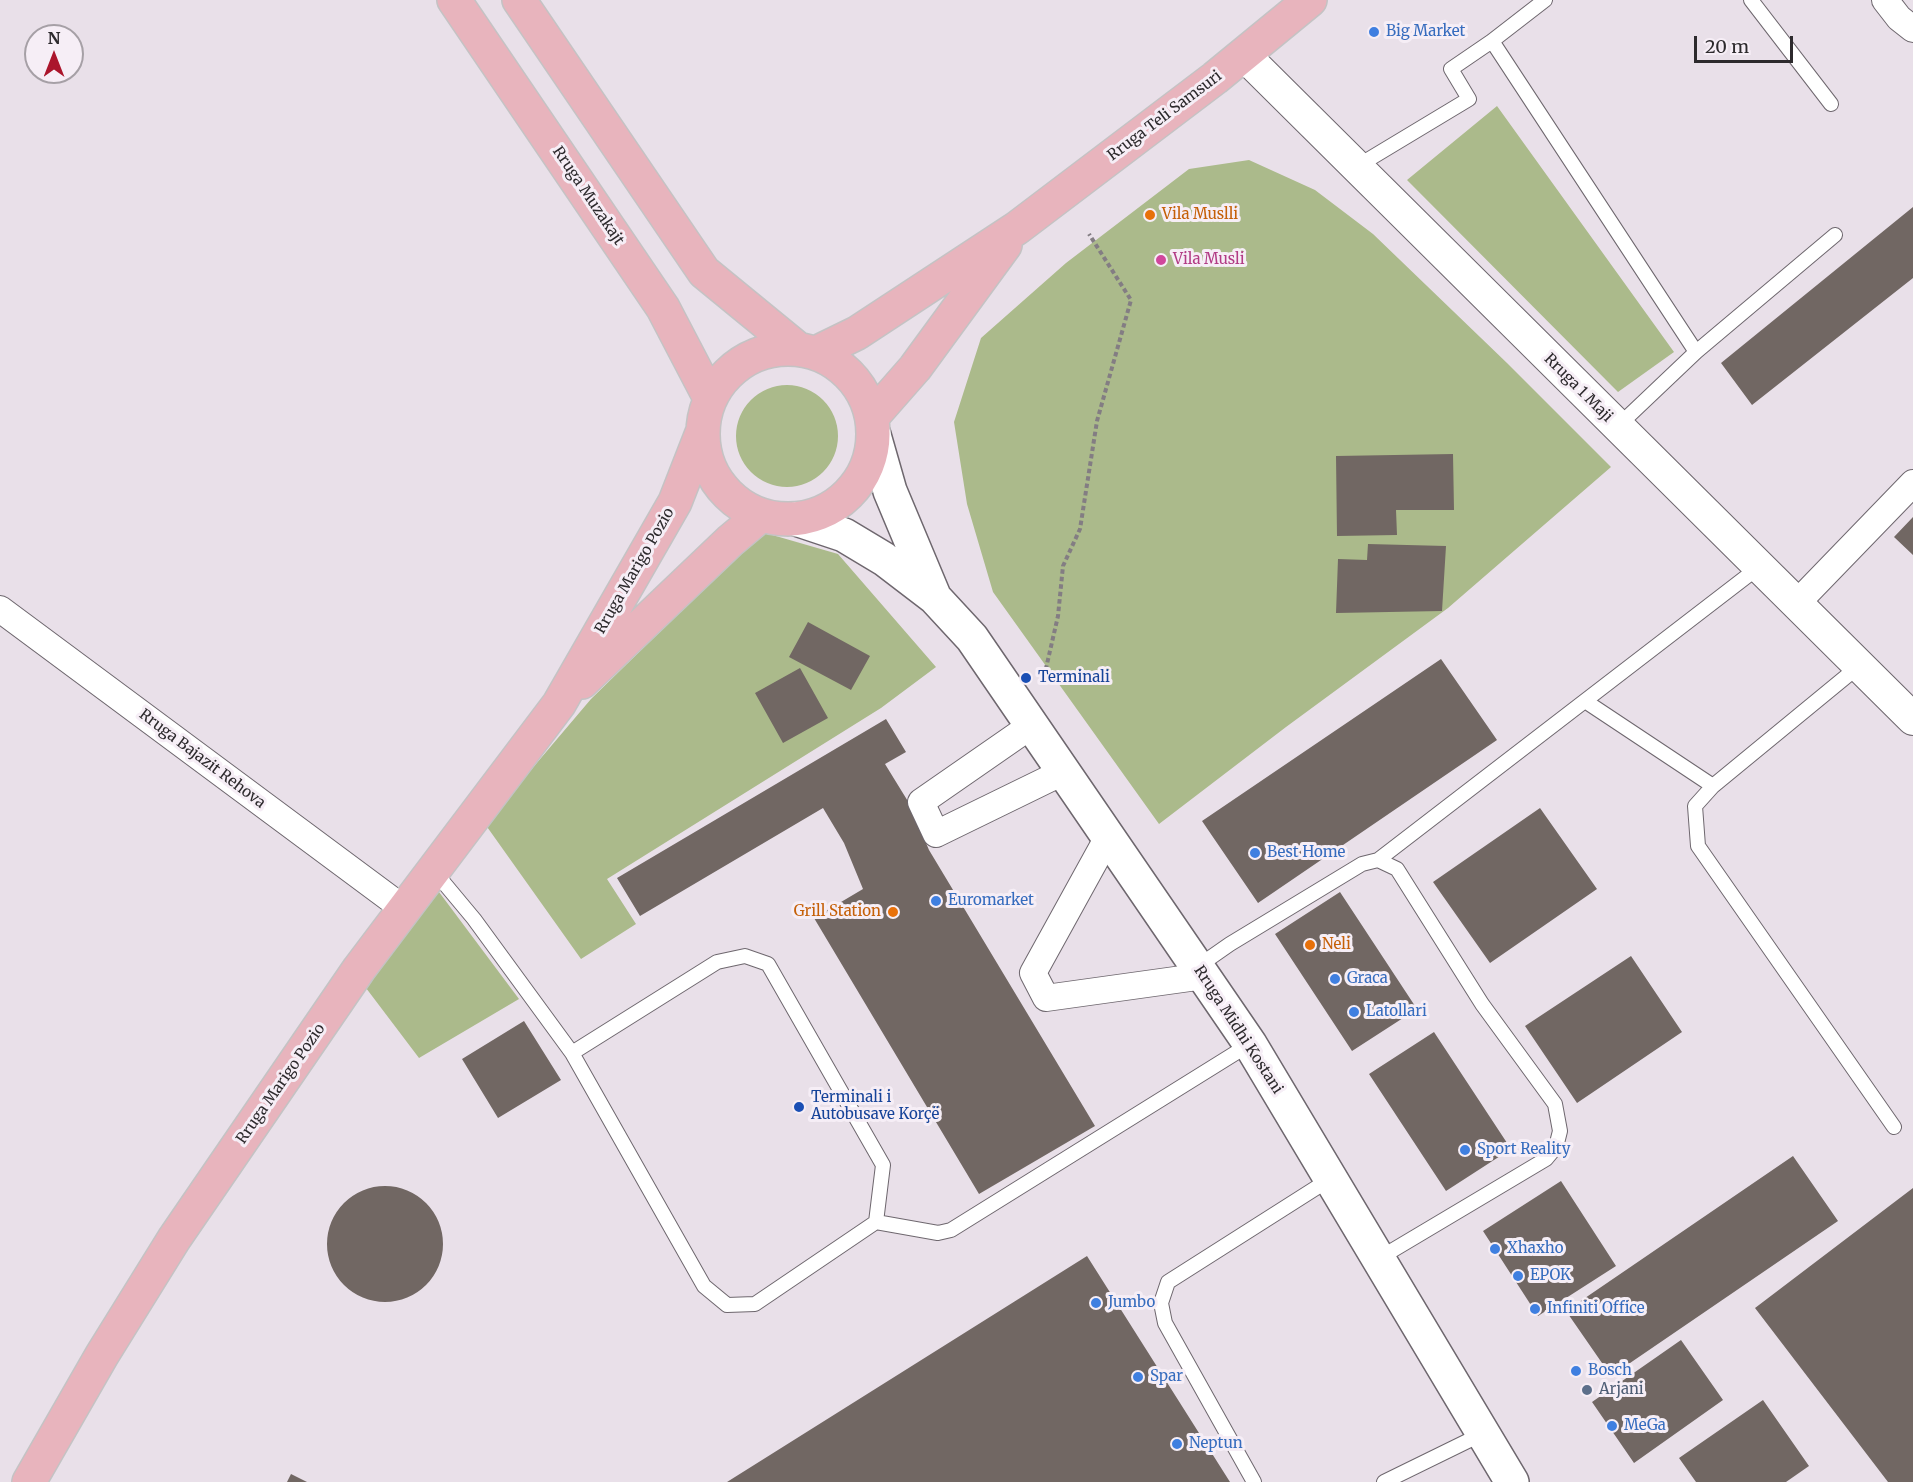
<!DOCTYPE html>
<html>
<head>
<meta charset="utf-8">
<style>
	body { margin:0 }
	#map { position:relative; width:1913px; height:1482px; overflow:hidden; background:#e9e0e9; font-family:Merriweather,serif }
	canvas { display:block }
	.north { position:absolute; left:24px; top:24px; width:60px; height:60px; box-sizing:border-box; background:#f6eef6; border:2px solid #a6a0a6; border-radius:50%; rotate:0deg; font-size:16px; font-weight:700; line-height:24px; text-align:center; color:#2d2a2d }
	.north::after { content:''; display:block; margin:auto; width:21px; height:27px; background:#ab152c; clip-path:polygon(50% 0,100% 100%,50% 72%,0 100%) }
	.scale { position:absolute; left:1694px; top:36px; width:99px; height:27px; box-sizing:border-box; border:3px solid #2d2a2d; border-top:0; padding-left:8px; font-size:18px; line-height:21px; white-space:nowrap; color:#2d2a2d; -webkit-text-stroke:4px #f6eef6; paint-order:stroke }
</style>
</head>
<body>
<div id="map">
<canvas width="1913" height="1482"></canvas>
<div class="north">N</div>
<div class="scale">20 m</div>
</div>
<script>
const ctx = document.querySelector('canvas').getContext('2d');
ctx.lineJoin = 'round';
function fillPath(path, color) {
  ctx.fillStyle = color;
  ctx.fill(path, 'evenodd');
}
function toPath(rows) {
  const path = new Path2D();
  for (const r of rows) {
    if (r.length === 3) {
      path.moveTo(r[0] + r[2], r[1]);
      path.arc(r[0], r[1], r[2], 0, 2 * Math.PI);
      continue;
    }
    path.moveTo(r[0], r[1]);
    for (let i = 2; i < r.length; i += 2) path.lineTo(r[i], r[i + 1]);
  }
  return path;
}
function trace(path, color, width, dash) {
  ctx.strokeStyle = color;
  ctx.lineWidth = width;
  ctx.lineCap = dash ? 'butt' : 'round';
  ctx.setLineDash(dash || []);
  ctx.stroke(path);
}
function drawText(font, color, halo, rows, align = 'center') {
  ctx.font = font + ' Merriweather,serif';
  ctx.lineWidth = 6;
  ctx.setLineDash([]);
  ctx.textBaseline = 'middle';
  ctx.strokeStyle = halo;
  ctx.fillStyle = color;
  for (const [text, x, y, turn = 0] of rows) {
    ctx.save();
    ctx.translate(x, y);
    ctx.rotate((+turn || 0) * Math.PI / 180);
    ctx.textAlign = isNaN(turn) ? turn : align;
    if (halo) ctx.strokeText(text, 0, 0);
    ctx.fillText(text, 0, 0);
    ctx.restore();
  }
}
fillPath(toPath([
	[1497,106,1674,352,1618,392,1407,180],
	[1249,160,1315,190,1373,234,1507,363,1611,467,1448,608,1286,727,1159,824,993,592,967,504,954,422,981,338,1066,263,1189,169],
	[787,436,51],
	[762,532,838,554,936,667,881,708,607,879,636,924,581,959,485,824,591,699],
	[436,888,519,999,419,1058,366,988]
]), '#abba8b');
fillPath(toPath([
	[1913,207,1913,278,1752,405,1721,363],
	[1453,454,1454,510,1396,510,1397,535,1337,536,1336,456],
	[1913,517,1913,555,1894,537],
	[1368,544,1446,546,1442,611,1336,613,1338,559,1367,560],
	[808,622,870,656,851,690,789,657],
	[1441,659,1497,740,1258,903,1202,821],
	[800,668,828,718,783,743,755,693],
	[886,719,906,752,885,764,909,803,929,850,1095,1126,979,1194,814,918,863,889,844,843,823,808,640,916,617,878],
	[1540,808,1597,889,1490,963,1433,882],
	[1340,892,1417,1009,1352,1051,1275,934],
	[1631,956,1682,1032,1577,1103,1525,1026],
	[524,1021,561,1080,498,1118,462,1059],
	[1434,1032,1511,1149,1446,1191,1369,1074],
	[1793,1156,1838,1221,1611,1376,1566,1311],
	[1561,1181,1616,1266,1538,1316,1483,1231],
	[385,1244,58],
	[1913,1188,1913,1482,1888,1482,1755,1308],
	[1087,1256,1230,1482,727,1482],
	[1681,1340,1723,1400,1634,1463,1592,1402],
	[1763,1400,1809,1466,1786,1482,1696,1482,1679,1458],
	[291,1474,307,1482,287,1482]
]), '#716763');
const service = toPath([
	[1751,0,1831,104],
	[1492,41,1696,352,1617,427],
	[1356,167,1469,99,1451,69,1492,41,1545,0],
	[1696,352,1835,235],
	[1859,666,1713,786,1695,806,1698,846,1894,1127],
	[1585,701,1713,786],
	[1378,860,1397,869,1482,1004,1555,1104,1560,1131,1556,1147,1546,1159,1378,1259],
	[434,871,474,919,572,1053,704,1286,727,1305,755,1304,876,1222,938,1233,951,1230,1250,1044],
	[1197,967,1230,944,1362,864,1378,860,1759,567],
	[572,1053,717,962,745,956,768,964,883,1165,876,1222],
	[1254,1482,1165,1323,1161,1303,1168,1282,1330,1179],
	[1384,1482,1482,1434]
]);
const minor = toPath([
	[1885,0,1899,18,1913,29],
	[1796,604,1913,483],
	[0,609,404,909],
	[1032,725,921,802,936,834,1063,772],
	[1108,837,1033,973,1046,998,1204,976]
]);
const tertiary = toPath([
	[1244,55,1913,719]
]);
const secondary = toPath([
	[874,435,890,491,934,596],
	[796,519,844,535,884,559,935,598,972,638,1250,1044,1512,1482]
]);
const primary = toPath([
	[454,0,663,308,710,398],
	[519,0,704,272,798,349],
	[788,434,85],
	[816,353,857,333,1017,228,1215,78,1310,0],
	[872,417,915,368,1005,245],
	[582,682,730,541,761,515],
	[29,1482,102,1355,174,1239,359,969,559,704,675,502,702,433]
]);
trace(service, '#6e676e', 16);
trace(minor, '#6e676e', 28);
trace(tertiary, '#6e676e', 34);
trace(secondary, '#6e676e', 36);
trace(primary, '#c4c3c4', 36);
trace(toPath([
	[1044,677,1058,616,1063,566,1080,529,1097,421,1131,300,1089,234]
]), '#837d83', 4, [4.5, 3]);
trace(service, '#fff', 14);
trace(minor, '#fff', 26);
trace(tertiary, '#fff', 32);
trace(secondary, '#fff', 33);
trace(primary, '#e8b4bd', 33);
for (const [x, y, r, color] of [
	[1374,32,6,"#3f7fe0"],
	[1150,215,6,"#e8710a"],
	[1161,260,6,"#d1479c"],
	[1026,678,6,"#1a4fb4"],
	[1255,853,6,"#3f7fe0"],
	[936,901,6,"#3f7fe0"],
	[893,912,6,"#e8710a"],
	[1310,945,6,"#e8710a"],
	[1335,979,6,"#3f7fe0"],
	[1354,1012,6,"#3f7fe0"],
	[799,1107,6,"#1a4fb4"],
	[1465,1150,6,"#3f7fe0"],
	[1495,1249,6,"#3f7fe0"],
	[1518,1276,6,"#3f7fe0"],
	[1096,1303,6,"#3f7fe0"],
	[1535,1309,6,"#3f7fe0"],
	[1576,1371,6,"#3f7fe0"],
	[1138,1377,6,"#3f7fe0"],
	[1587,1390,6,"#5c6f8a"],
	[1612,1426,6,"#3f7fe0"],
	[1177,1444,6,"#3f7fe0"]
]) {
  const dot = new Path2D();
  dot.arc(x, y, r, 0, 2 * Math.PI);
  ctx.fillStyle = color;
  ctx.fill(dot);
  trace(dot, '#f6eef6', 2);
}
drawText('15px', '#366cbe', '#f6eef6', [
	["Big Market",1386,32],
	["Best Home",1267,853],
	["Euromarket",948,901],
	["Graca",1347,979],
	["Latollari",1366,1012],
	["Sport Reality",1477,1150],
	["Xhaxho",1507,1249],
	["EPOK",1530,1276],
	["Jumbo",1108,1303],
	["Infiniti Office",1547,1309],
	["Bosch",1588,1371],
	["Spar",1150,1377],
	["MeGa",1624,1426],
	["Neptun",1189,1444]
], 'left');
drawText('15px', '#2d2a2d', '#f6eef6', [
	["Rruga Teli Samsuri",1165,116,-37],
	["Rruga Muzakajt",588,196,56],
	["Rruga 1 Maji",1578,388,45],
	["Rruga Marigo Pozio",635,571,-60],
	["Rruga Bajazit Rehova",202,759,37],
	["Rruga Midhi Kostani",1238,1030,57],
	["Rruga Marigo Pozio",281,1084,-55]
]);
drawText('15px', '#c56008', '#f6eef6', [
	["Vila Muslli",1162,215],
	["Grill Station",881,912,"right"],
	["Neli",1322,945]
], 'left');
drawText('15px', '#b23c85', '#f6eef6', [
	["Vila Musli",1173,260]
], 'left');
drawText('15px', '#164399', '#f6eef6', [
	["Terminali",1038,678],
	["Terminali i",811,1098],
	["Autobusave Korçë",811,1115]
], 'left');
drawText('15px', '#4e5e75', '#f6eef6', [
	["Arjani",1599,1390]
], 'left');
</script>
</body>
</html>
